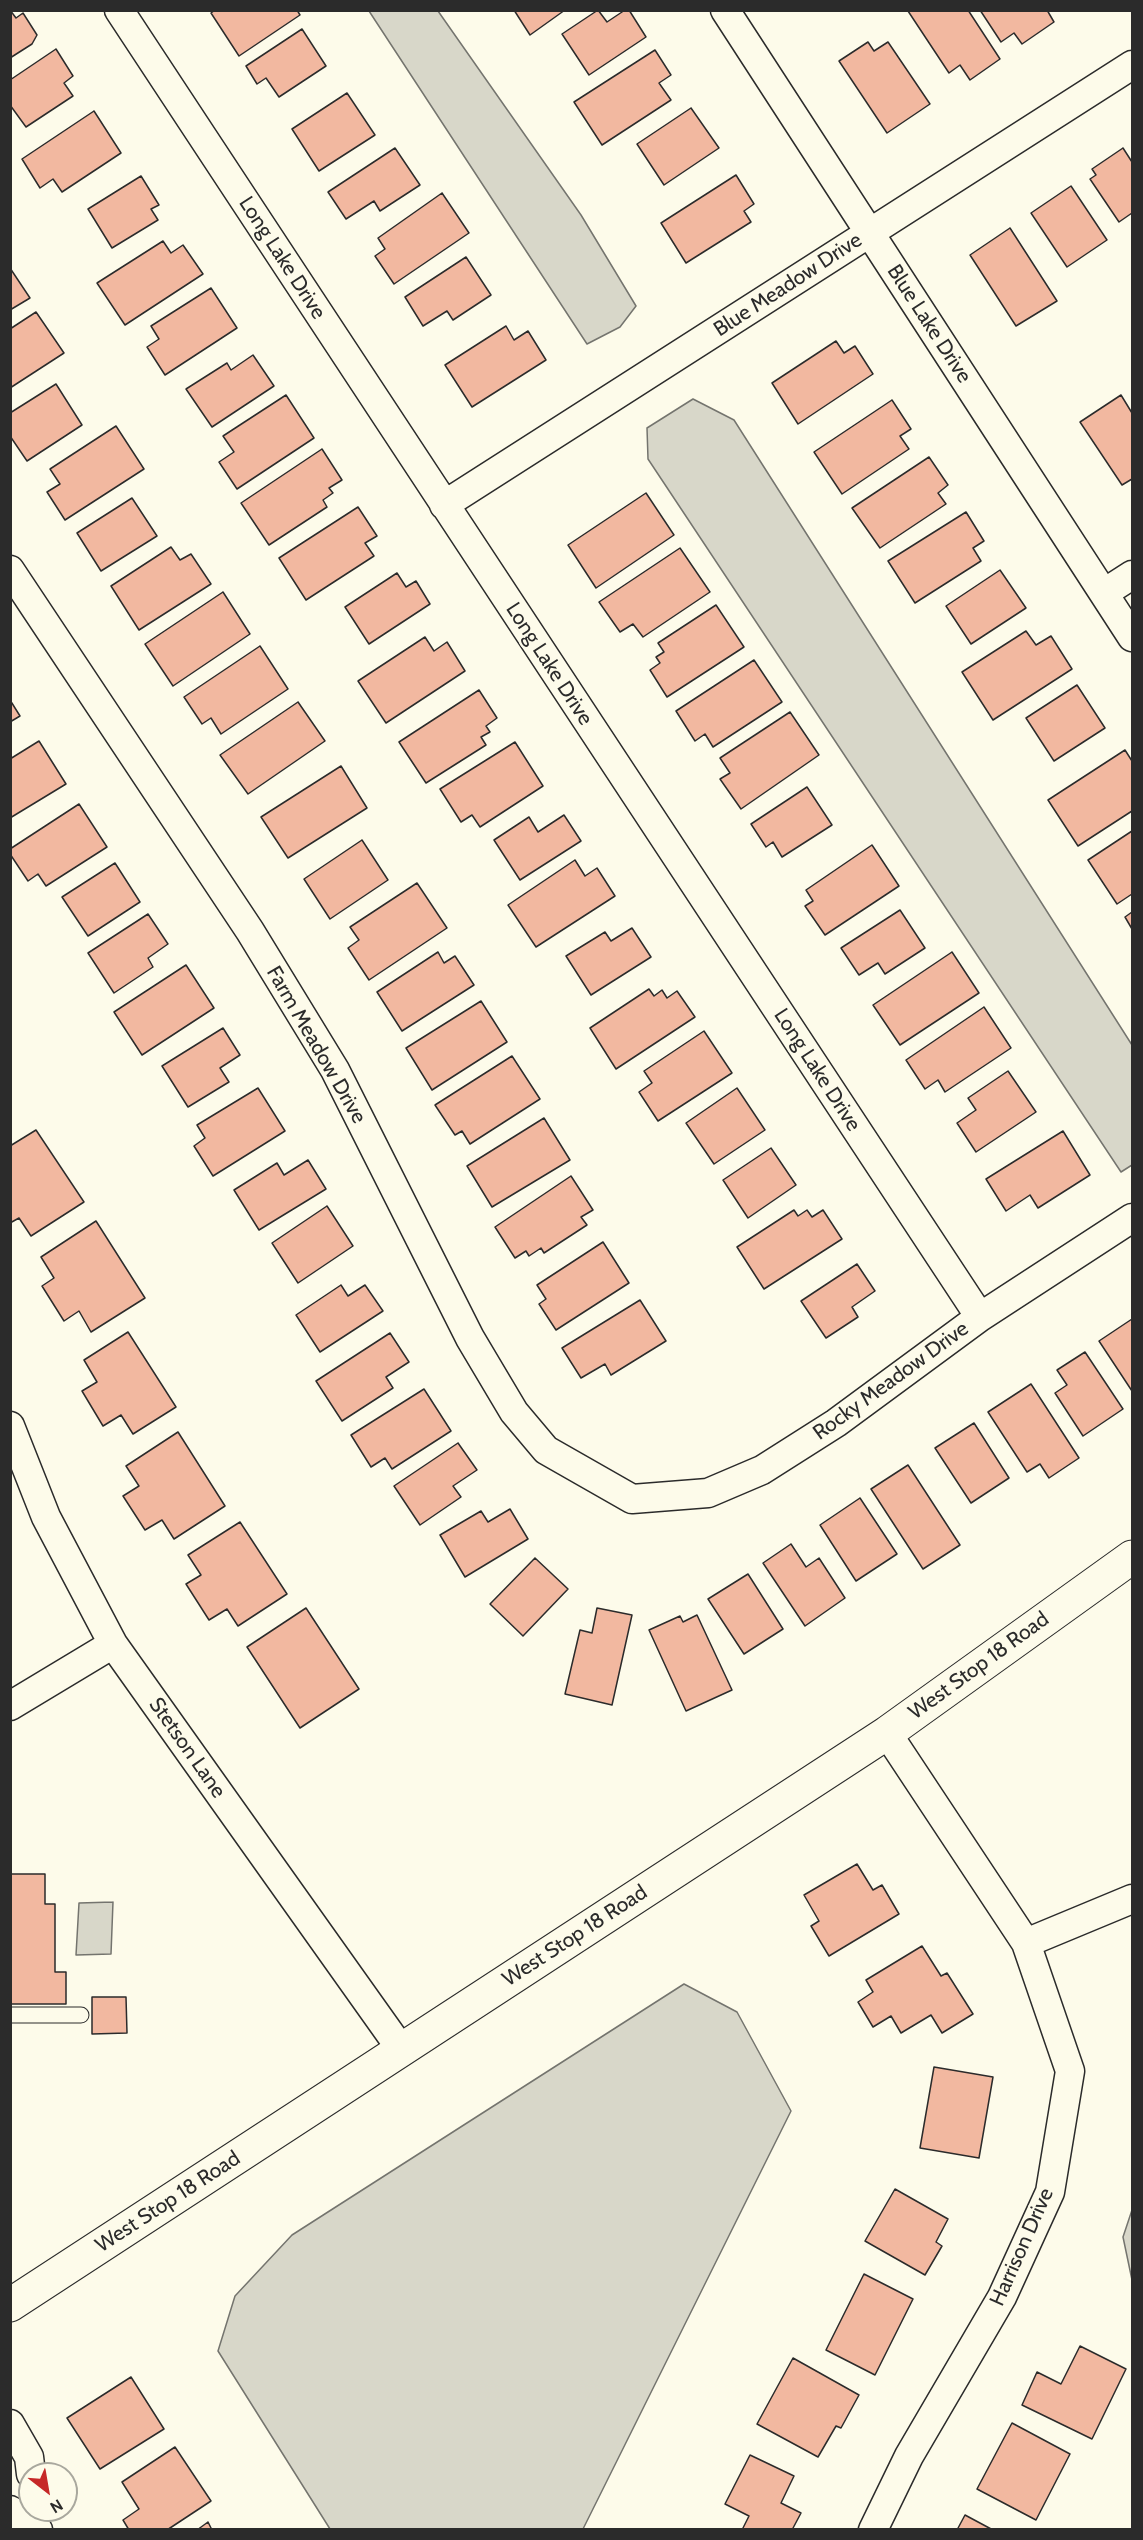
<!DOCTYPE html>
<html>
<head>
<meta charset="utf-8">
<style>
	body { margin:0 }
	#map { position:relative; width:1143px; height:2540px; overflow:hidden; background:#fdfbea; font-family:Cabin,sans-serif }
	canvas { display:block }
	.frame { position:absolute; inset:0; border:12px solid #2b2b2b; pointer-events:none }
	.north { position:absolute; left:18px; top:2462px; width:60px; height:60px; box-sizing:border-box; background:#fdfbea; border:2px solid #a9a89e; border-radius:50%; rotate:149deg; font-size:16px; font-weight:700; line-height:24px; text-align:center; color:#2b2b2b }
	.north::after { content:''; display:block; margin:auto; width:21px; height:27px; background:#c62828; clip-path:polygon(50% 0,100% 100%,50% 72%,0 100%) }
</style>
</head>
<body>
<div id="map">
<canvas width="1143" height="2540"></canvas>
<div class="frame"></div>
<div class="north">N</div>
</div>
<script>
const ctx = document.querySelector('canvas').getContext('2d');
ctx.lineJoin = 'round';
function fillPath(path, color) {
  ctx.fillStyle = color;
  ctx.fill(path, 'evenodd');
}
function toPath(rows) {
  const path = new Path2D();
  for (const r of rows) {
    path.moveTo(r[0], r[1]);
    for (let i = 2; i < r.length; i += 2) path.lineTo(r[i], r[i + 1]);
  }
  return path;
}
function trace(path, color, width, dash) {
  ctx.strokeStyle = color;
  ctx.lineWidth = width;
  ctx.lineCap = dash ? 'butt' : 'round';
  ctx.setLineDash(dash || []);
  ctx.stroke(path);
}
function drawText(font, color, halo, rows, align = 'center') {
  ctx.font = font + ' Cabin,sans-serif';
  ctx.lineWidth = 4.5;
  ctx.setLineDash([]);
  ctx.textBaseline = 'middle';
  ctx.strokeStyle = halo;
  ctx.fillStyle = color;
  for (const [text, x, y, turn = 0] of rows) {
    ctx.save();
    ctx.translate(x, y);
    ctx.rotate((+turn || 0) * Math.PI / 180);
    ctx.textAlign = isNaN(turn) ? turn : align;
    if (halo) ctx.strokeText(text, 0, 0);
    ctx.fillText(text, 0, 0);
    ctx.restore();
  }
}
const water = toPath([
	[369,11,438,11,581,215,636,306,620,327,587,344,369,11],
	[693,399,734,420,1132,1045,1132,1165,1121,1172,648,459,647,428,693,399],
	[113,1902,111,1954,76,1955,79,1903,113,1902],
	[684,1984,737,2012,791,2111,583,2529,330,2529,218,2351,235,2296,292,2235,684,1984],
	[1132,2210,1132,2280,1123,2237,1132,2210]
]);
fillPath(water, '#d8d7c9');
trace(water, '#74746e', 1.5);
const building = toPath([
	[10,10,16,18,23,13,37,35,32,44,10,58,10,10],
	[215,10,297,10,300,15,239,56,211,13,215,10],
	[514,10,565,10,530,35,514,10],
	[598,10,607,22,625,10,629,10,646,37,589,75,562,34,598,10],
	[968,10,1000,59,970,80,960,65,949,73,908,11,968,10],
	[980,10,1047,10,1054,22,1022,44,1014,33,1001,42,980,10],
	[302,29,326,66,279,97,266,78,257,84,246,66,302,29],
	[868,42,874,51,888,42,930,104,887,133,839,61,868,42],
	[56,49,73,76,64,83,73,96,26,127,10,105,10,80,56,49],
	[655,50,671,75,659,83,671,100,602,145,574,102,655,50],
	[347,93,375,135,319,171,292,129,347,93],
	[691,108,719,148,664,185,637,144,691,108],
	[94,111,121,153,62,192,53,179,40,188,22,159,94,111],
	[395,148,420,185,380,211,374,201,346,219,328,192,395,148],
	[1123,148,1132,162,1132,213,1119,222,1090,179,1096,175,1092,169,1123,148],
	[736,175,754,204,744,211,751,222,686,263,661,223,736,175],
	[141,176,159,205,151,209,158,220,112,248,88,209,141,176],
	[1071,186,1107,240,1067,267,1031,213,1071,186],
	[442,193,469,233,394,284,375,256,385,249,378,238,442,193],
	[1010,228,1057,301,1016,326,970,255,1010,228],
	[163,241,171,253,183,245,203,274,125,325,97,283,163,241],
	[466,257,491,295,453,320,447,311,423,326,405,297,466,257],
	[10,268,30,298,10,310,10,268],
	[211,288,237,328,165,375,147,347,159,339,151,326,211,288],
	[36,312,64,353,10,388,10,329,36,312],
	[506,326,514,340,528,331,546,360,472,407,445,365,506,326],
	[836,341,844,353,855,346,873,374,798,424,772,383,836,341],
	[253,355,274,386,212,427,186,389,227,363,231,370,253,355],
	[56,384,82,425,27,461,10,436,10,413,56,384],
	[286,395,314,438,237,489,219,462,234,452,223,436,286,395],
	[1121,395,1132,413,1132,479,1122,485,1080,422,1121,395],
	[892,400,911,429,900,436,909,449,842,494,814,452,892,400],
	[116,426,144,469,65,520,47,492,60,484,50,469,116,426],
	[322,449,342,480,329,488,333,493,323,500,327,507,269,545,241,503,322,449],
	[929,457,948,485,938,493,946,504,880,548,852,508,929,457],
	[646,493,674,535,596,588,568,545,646,493],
	[132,498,157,536,101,571,77,533,132,498],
	[358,507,377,536,365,543,374,556,306,600,279,558,358,507],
	[966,512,984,541,973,548,981,561,915,603,888,561,966,512],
	[171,547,180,560,191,554,211,584,139,630,111,586,171,547],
	[680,548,710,592,643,637,633,624,620,632,599,602,680,548],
	[1000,570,1026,608,971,644,946,606,1000,570],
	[397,573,406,587,416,581,430,604,369,644,345,607,397,573],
	[223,592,250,634,173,686,145,644,223,592],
	[716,605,744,647,667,697,650,670,660,663,656,657,664,652,658,643,716,605],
	[1026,631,1036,645,1051,636,1072,669,993,720,962,672,1026,631],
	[425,637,434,651,447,642,465,671,386,723,358,681,425,637],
	[260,646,288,689,221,734,211,718,202,724,184,697,260,646],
	[754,660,782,702,713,747,705,734,695,741,676,711,754,660],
	[1077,685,1105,728,1054,761,1026,718,1077,685],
	[479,690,497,718,486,726,490,732,481,737,486,745,426,783,399,742,479,690],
	[10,700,20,716,10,722,10,700],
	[298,702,325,741,248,794,220,755,298,702],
	[790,712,819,755,741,809,720,779,730,773,720,758,790,712],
	[39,741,66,784,10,818,10,759,39,741],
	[515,742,543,786,480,827,472,815,461,822,440,789,515,742],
	[1125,750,1132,761,1132,811,1078,846,1048,800,1125,750],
	[341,766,367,808,288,858,261,817,341,766],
	[807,787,832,825,782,857,773,842,766,847,751,824,807,787],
	[79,804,107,847,46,886,38,874,28,881,10,854,10,849,79,804],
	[564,815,581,841,520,880,494,840,529,817,538,832,564,815],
	[1132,831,1132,894,1117,904,1088,860,1132,831],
	[362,840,388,880,330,919,304,879,362,840],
	[872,845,899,886,825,935,805,906,813,901,806,890,872,845],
	[575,860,585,876,597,868,615,896,536,947,508,905,575,860],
	[115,863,140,902,88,936,62,897,115,863],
	[417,883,447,928,369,980,348,948,359,940,350,927,417,883],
	[900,910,925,948,885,974,878,963,859,975,841,948,900,910],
	[1132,912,1132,929,1125,917,1132,912],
	[148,914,168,944,148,958,153,967,114,993,88,953,148,914],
	[632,928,651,957,591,995,566,956,605,932,611,941,632,928],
	[438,952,444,963,455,956,474,985,402,1031,377,992,438,952],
	[952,952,979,993,900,1045,873,1005,952,952],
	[186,965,214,1008,142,1055,114,1012,186,965],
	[649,989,654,996,662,990,667,998,677,991,695,1017,616,1069,590,1028,649,989],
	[481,1001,507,1042,432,1090,406,1048,481,1001],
	[984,1007,1011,1048,945,1092,938,1080,925,1089,906,1060,984,1007],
	[223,1028,240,1055,220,1068,229,1082,188,1107,162,1066,223,1028],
	[704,1031,732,1073,658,1121,639,1092,652,1083,644,1071,704,1031],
	[512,1056,540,1099,470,1144,462,1131,455,1135,435,1105,512,1056],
	[1008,1071,1036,1112,976,1152,957,1123,976,1110,968,1098,1008,1071],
	[258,1088,285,1131,213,1176,194,1146,205,1138,197,1125,258,1088],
	[737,1088,765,1130,714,1164,686,1123,737,1088],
	[544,1118,570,1160,492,1207,467,1166,544,1118],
	[36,1130,84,1202,31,1236,19,1218,10,1223,10,1146,36,1130],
	[1063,1131,1090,1175,1038,1208,1030,1195,1006,1211,986,1179,1063,1131],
	[771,1148,796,1185,748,1218,723,1180,771,1148],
	[308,1160,326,1189,259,1230,234,1190,277,1163,284,1175,308,1160],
	[571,1176,593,1210,581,1217,587,1225,544,1253,541,1248,529,1256,526,1251,515,1258,495,1227,571,1176],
	[327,1206,353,1246,298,1283,272,1243,327,1206],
	[794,1210,798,1216,807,1210,812,1217,823,1210,842,1239,764,1289,737,1247,794,1210],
	[96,1221,145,1298,91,1332,79,1311,64,1321,42,1286,54,1278,41,1257,96,1221],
	[603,1242,629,1283,556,1330,539,1304,546,1299,537,1285,603,1242],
	[857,1264,875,1291,852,1307,858,1317,826,1338,801,1301,857,1264],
	[341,1285,348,1296,365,1285,383,1311,320,1352,296,1315,341,1285],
	[640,1300,666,1341,611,1375,605,1364,581,1378,562,1348,640,1300],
	[1132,1319,1132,1391,1099,1341,1132,1319],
	[128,1332,176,1407,133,1434,121,1415,103,1426,82,1391,97,1382,84,1360,128,1332],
	[390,1333,409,1362,386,1377,393,1388,342,1421,316,1381,390,1333],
	[1085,1352,1123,1409,1083,1436,1055,1393,1067,1385,1057,1370,1085,1352],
	[1031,1384,1079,1458,1049,1478,1040,1464,1027,1472,988,1412,1031,1384],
	[424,1389,451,1431,392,1469,385,1458,371,1467,351,1435,424,1389],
	[974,1423,1009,1478,971,1503,935,1448,974,1423],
	[178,1432,225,1506,174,1539,162,1520,145,1530,123,1496,139,1486,126,1466,178,1432],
	[458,1443,477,1470,453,1486,461,1497,420,1525,394,1486,458,1443],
	[908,1465,960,1545,923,1569,871,1489,908,1465],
	[860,1498,897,1554,856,1581,820,1525,860,1498],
	[510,1509,528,1539,465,1577,440,1535,481,1511,488,1522,510,1509],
	[240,1522,287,1594,238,1626,227,1609,209,1620,186,1584,201,1575,188,1555,240,1522],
	[791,1544,806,1567,819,1558,845,1598,805,1626,763,1563,791,1544],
	[535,1558,568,1589,523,1636,490,1604,535,1558],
	[748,1574,783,1629,744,1654,708,1599,748,1574],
	[306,1608,359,1689,300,1728,247,1647,306,1608],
	[597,1608,632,1615,612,1705,565,1694,580,1630,592,1633,597,1608],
	[697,1615,732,1690,686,1711,649,1630,680,1616,683,1622,697,1615],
	[857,1864,873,1890,882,1885,899,1914,829,1956,811,1926,819,1921,804,1895,857,1864],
	[10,1874,45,1874,45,1904,55,1904,55,1972,66,1972,66,2004,10,2004,10,1874],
	[922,1946,941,1976,947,1973,973,2014,942,2033,931,2015,901,2033,891,2016,873,2027,858,2002,873,1992,866,1980,922,1946],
	[92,1997,126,1997,127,2033,92,2034,92,1997],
	[934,2067,993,2077,979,2158,920,2148,934,2067],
	[895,2189,948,2219,936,2242,942,2246,925,2275,865,2241,895,2189],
	[864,2274,913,2299,875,2375,826,2350,864,2274],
	[1080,2346,1126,2369,1092,2439,1022,2405,1037,2372,1061,2384,1080,2346],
	[793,2358,859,2395,841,2428,836,2426,818,2457,757,2424,793,2358],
	[131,2377,164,2429,100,2469,67,2418,131,2377],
	[1012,2423,1070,2454,1036,2520,977,2489,1012,2423],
	[175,2447,211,2501,167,2530,129,2530,123,2520,139,2509,122,2482,175,2447],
	[750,2455,794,2476,781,2503,801,2513,792,2530,742,2530,749,2516,725,2504,750,2455],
	[965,2515,993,2530,957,2530,965,2515],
	[208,2522,212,2530,197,2530,208,2522]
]);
fillPath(building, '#f2b8a0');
trace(building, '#2b2b2b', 1.5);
const lane = toPath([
	[10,2015,81,2015]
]);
const street = toPath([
	[119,10,980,1317],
	[725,10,1132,637],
	[444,505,1132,65],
	[10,570,250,931,335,1070,470,1338,514,1412,546,1450,632,1499,708,1493,762,1470,836,1423,980,1317,1132,1218],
	[1104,593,1132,575],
	[10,1426,46,1517,113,1644,401,2049],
	[10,1706,113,1644],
	[1026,1943,1132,1899],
	[10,2424,29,2457,31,2474],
	[10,2510,38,2530],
	[873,2530,909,2456,1002,2297,1050,2192,1070,2071,1026,1943,887,1733]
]);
const secondary = toPath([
	[10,2305,887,1733,1132,1557]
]);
trace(lane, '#2b2b2b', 17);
trace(street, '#2b2b2b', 31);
trace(secondary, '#2b2b2b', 35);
trace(lane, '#fdfbea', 15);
trace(street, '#fdfbea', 28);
trace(secondary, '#fdfbea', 33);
drawText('21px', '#2b2b2b', '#fdfbea', [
	["Long Lake Drive",282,258,57],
	["Blue Meadow Drive",788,285,-33],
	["Blue Lake Drive",929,324,57],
	["Long Lake Drive",549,664,57],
	["Farm Meadow Drive",316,1045,60],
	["Long Lake Drive",817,1070,57],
	["Rocky Meadow Drive",891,1381,-36],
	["West Stop 18 Road",979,1666,-36],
	["Stetson Lane",187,1748,55],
	["West Stop 18 Road",575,1936,-33],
	["West Stop 18 Road",168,2202,-33],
	["Harrison Drive",1022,2247,-66]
]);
</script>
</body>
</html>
